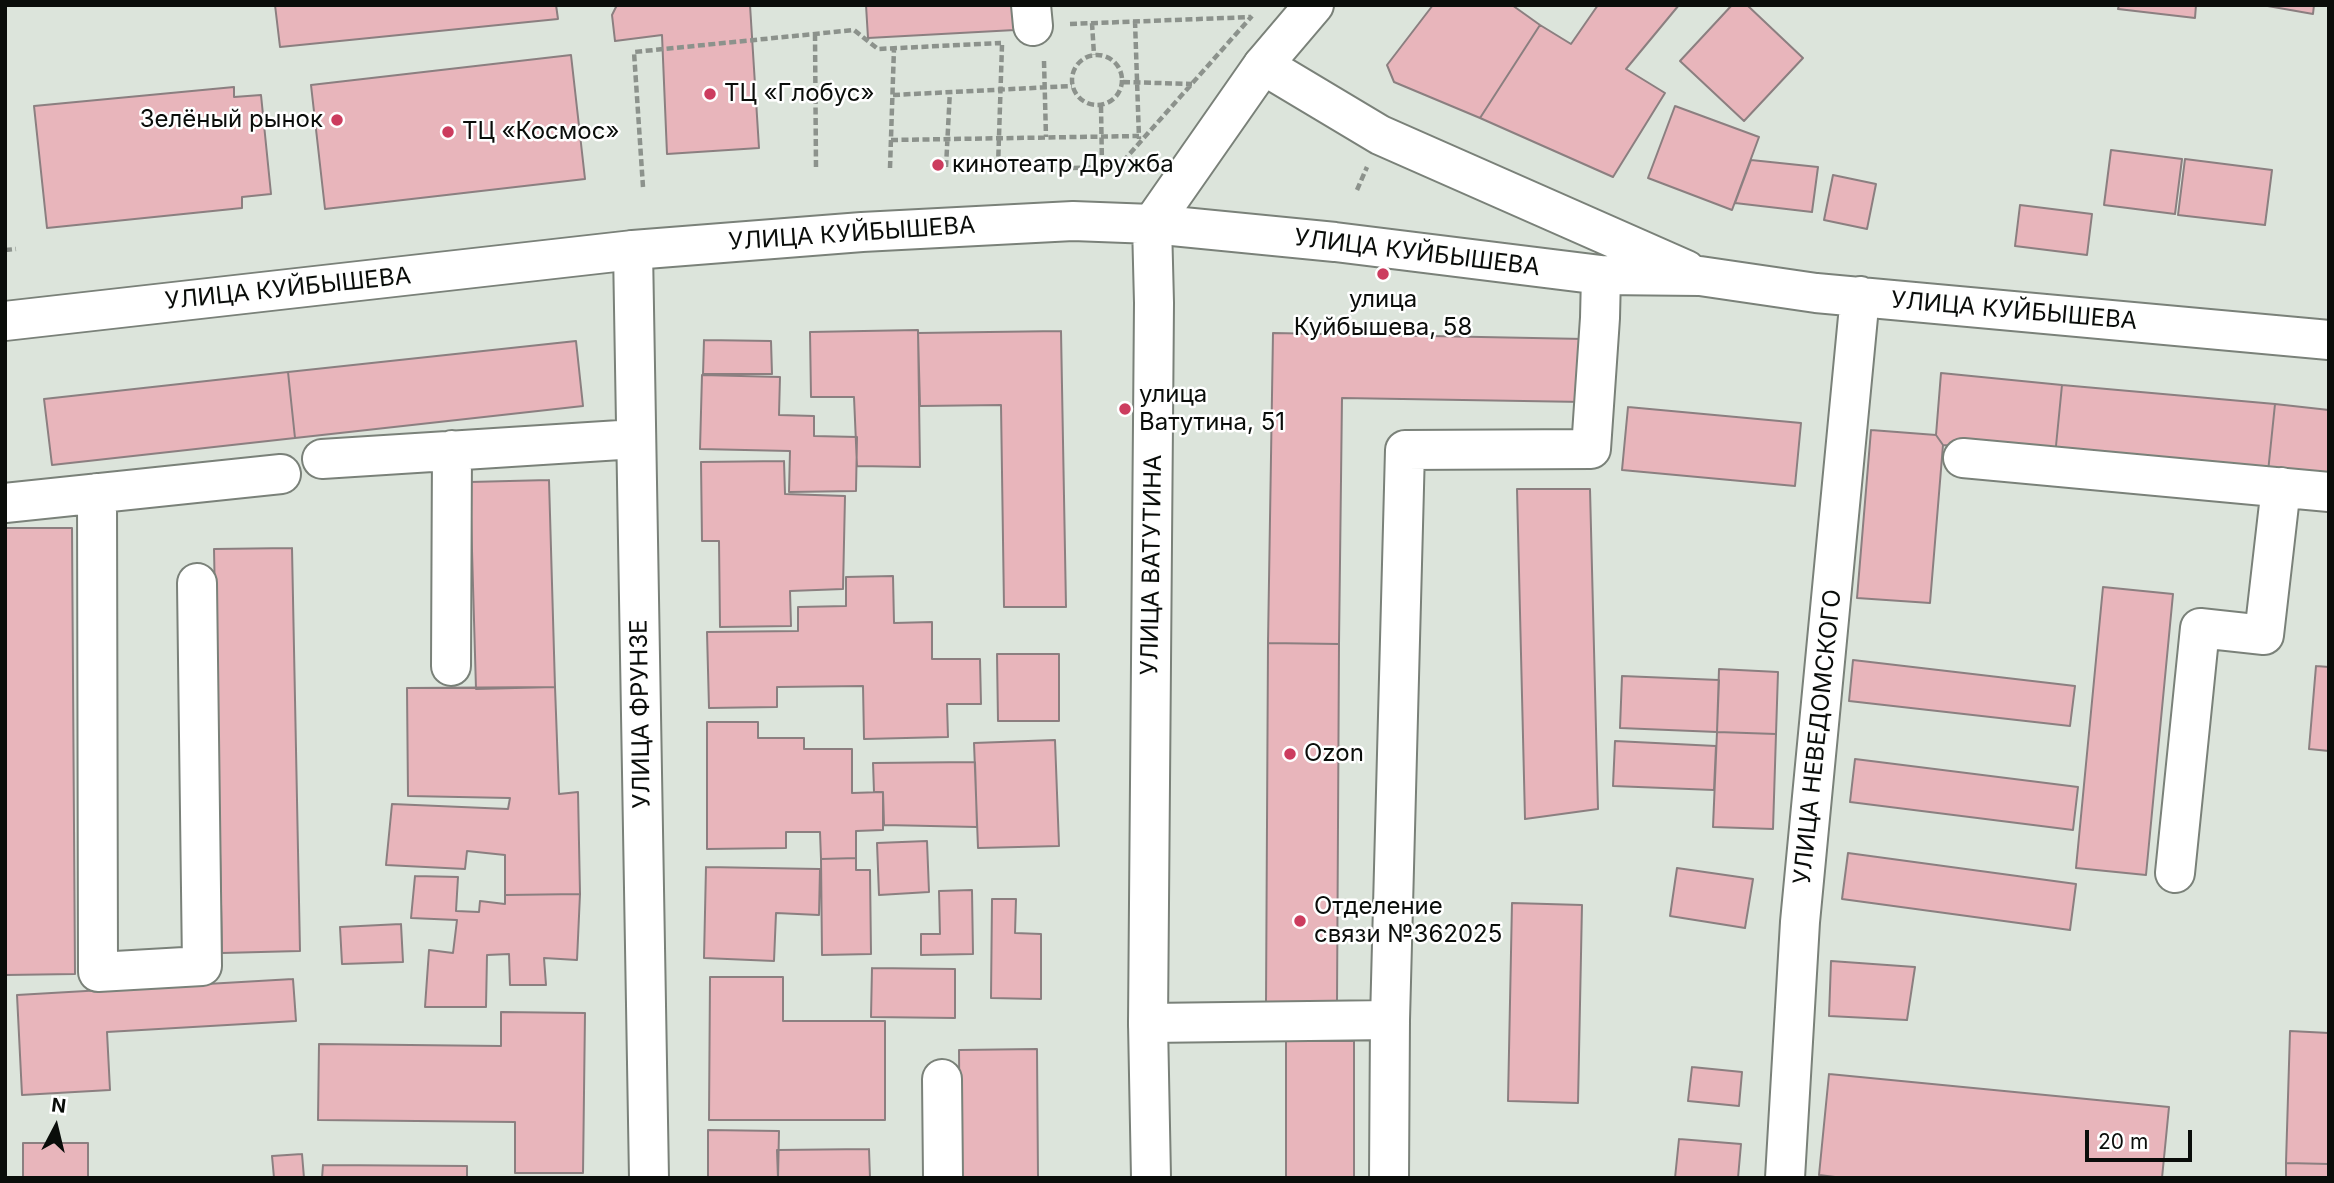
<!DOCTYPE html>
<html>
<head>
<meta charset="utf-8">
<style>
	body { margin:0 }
	#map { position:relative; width:2334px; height:1183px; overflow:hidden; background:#dce4db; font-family:Inter,sans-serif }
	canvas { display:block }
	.frame { position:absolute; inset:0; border:7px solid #0a0d0a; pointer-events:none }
	.north { position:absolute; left:21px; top:1092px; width:70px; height:70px; -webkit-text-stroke:5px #fff; paint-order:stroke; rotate:7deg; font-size:19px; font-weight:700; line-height:28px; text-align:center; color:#0a0d0a }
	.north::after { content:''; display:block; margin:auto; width:24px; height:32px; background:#0a0d0a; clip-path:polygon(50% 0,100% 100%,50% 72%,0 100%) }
	.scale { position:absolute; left:2085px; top:1130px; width:107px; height:32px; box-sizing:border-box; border:4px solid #0a0d0a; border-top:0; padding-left:9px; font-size:21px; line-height:24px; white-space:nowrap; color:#0a0d0a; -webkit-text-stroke:5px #fff; paint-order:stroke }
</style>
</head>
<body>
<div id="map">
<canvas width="2334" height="1183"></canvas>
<div class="frame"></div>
<div class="north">N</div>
<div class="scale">20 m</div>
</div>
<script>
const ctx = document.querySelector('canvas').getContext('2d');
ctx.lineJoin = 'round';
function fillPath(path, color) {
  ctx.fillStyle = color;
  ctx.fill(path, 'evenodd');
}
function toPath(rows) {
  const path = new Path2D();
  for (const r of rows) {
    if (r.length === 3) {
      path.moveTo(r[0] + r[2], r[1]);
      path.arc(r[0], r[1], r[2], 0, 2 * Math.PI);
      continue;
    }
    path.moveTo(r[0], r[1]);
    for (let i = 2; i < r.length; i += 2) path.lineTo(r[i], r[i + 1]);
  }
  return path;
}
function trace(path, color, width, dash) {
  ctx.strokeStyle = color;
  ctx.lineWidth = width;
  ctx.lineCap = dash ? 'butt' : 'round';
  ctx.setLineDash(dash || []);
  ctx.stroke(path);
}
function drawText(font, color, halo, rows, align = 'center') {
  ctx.font = font + ' Inter,sans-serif';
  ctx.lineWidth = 5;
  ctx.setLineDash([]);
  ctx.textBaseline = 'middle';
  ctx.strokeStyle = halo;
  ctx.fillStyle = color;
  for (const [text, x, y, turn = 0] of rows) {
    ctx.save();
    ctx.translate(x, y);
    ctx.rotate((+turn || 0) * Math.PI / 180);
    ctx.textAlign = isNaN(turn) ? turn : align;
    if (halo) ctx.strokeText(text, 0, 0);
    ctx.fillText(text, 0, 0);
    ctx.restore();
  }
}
const building = toPath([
	[275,5,556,5,558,19,280,47,275,5],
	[617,5,750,5,759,148,667,154,662,35,615,41,612,15,617,5],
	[866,5,1014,5,1015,30,868,38,866,5],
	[1433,5,1512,5,1540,25,1480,118,1394,82,1387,65,1433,5],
	[1598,5,1679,5,1626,69,1665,93,1613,177,1480,118,1540,25,1571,44,1598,5],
	[1732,5,1747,5,1803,58,1744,121,1680,61,1732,5],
	[2119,5,2196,5,2195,18,2118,9,2119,5],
	[2262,5,2314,5,2313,14,2262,5],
	[571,55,585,179,325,209,311,85,571,55],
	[234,87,234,97,261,95,271,194,242,197,242,208,47,228,34,106,234,87],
	[1675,106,1759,137,1732,210,1648,178,1675,106],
	[2111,150,2182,159,2175,214,2104,205,2111,150],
	[2185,159,2272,170,2265,225,2178,215,2185,159],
	[1751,160,1818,167,1812,212,1735,203,1751,160],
	[1833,175,1876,184,1867,229,1824,220,1833,175],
	[2020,205,2092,214,2087,255,2015,246,2020,205],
	[918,330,920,467,857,466,854,397,811,397,810,332,918,330],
	[1061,331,1066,607,1004,607,1001,405,920,406,918,333,1061,331],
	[1273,333,1585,339,1584,402,1342,398,1339,644,1268,643,1273,333],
	[704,340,771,341,772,374,703,374,704,340],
	[576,341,583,406,295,438,288,372,576,341],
	[288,372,295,438,52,465,44,399,288,372],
	[1941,373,2062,385,2055,456,1943,445,1936,435,1941,373],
	[702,375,780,377,779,415,814,416,814,436,857,437,856,491,789,492,790,451,700,449,702,375],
	[2062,385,2275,404,2268,472,2055,456,2062,385],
	[2275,404,2329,410,2329,479,2268,472,2275,404],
	[1628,407,1801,423,1795,486,1622,470,1628,407],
	[1871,430,1936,435,1943,445,1930,603,1857,598,1871,430],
	[784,461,785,494,845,496,843,589,790,591,791,626,720,627,719,541,702,541,701,462,784,461],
	[549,480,555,687,476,689,470,482,549,480],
	[1517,489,1590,489,1598,809,1525,819,1517,489],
	[5,528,72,528,75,974,5,975,5,528],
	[292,548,300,951,222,953,214,549,292,548],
	[893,576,894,623,932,622,932,659,980,659,981,704,947,704,948,737,864,739,863,686,777,687,777,707,709,708,707,632,798,631,798,607,846,606,846,577,893,576],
	[2103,587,2173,594,2146,875,2076,868,2103,587],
	[1268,643,1339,644,1337,1004,1266,1004,1268,643],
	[997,654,1059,654,1059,721,998,721,997,654],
	[1853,660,2075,686,2070,726,1849,701,1853,660],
	[2316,666,2329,667,2329,751,2309,749,2316,666],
	[1719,669,1778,672,1776,734,1717,732,1719,669],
	[1622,676,1719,680,1717,732,1620,728,1622,676],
	[555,687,559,794,578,792,580,894,505,895,505,855,467,851,465,869,386,865,392,804,508,809,510,798,408,796,407,688,555,687],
	[707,722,758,722,758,738,804,738,804,749,852,749,852,793,883,792,883,830,856,831,856,858,821,859,820,832,786,832,786,848,707,849,707,722],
	[1717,732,1776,734,1773,829,1713,827,1717,732],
	[1055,740,1059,846,978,848,974,743,1055,740],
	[1615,741,1716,746,1714,790,1613,786,1615,741],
	[1855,759,2078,787,2073,830,1850,802,1855,759],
	[975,762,977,827,884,825,883,792,874,792,873,763,975,762],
	[927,841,929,892,879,895,877,843,927,841],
	[1848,853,2076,884,2070,930,1842,899,1848,853],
	[856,858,856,870,870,870,871,954,822,955,821,859,856,858],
	[706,867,820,869,819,915,776,913,774,961,704,958,706,867],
	[1677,868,1753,879,1745,928,1670,916,1677,868],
	[415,876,458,877,456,911,479,912,480,901,505,904,505,895,580,894,577,960,544,958,546,985,510,985,509,954,487,955,486,1007,425,1007,429,950,453,953,457,920,411,918,415,876],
	[972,890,973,954,921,955,921,934,940,934,939,891,972,890],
	[992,899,1016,899,1015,933,1041,934,1041,999,991,998,992,899],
	[1512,903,1582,905,1578,1103,1508,1101,1512,903],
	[401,924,403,962,342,964,340,927,401,924],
	[1831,961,1915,967,1907,1020,1829,1016,1831,961],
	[872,968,955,969,955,1018,871,1017,872,968],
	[710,977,783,977,783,1021,885,1021,885,1120,709,1120,710,977],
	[293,979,296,1021,107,1032,110,1090,22,1095,17,995,293,979],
	[501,1012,585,1013,583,1173,515,1173,515,1122,318,1120,319,1044,501,1046,501,1012],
	[2290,1031,2329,1033,2329,1164,2286,1163,2290,1031],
	[1286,1041,1354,1041,1354,1178,1286,1178,1286,1041],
	[1037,1049,1038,1178,960,1178,959,1050,1037,1049],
	[1692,1067,1742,1072,1739,1106,1688,1101,1692,1067],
	[1829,1074,2169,1107,2162,1178,1843,1178,1819,1175,1829,1074],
	[708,1130,779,1131,778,1178,708,1178,708,1130],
	[1679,1139,1741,1144,1738,1178,1675,1178,1679,1139],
	[23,1143,88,1143,88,1178,23,1178,23,1143],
	[869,1149,870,1178,778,1178,777,1150,869,1149],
	[302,1154,304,1178,274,1178,272,1156,302,1154],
	[2286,1163,2329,1164,2329,1178,2286,1178,2286,1163],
	[323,1165,467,1166,467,1178,322,1178,323,1165]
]);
fillPath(building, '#e8b5bb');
trace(building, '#8b7f80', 2);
const minor = toPath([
	[1031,5,1033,26],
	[1263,65,1380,135,1686,270],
	[1152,224,1335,242,1601,275,1700,276,1816,293,2329,340],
	[633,250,649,1178],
	[1963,458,2329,492],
	[322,459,636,439],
	[97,493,98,972,202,966,197,583],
	[5,503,281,474],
	[451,666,452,450],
	[2175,873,2200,628,2264,635,2281,487],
	[1148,1023,1390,1020],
	[942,1079,943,1178],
	[1389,1178,1390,1020,1405,450,1591,449,1600,318,1601,275],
	[1785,1178,1800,922,1860,296]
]);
const major = toPath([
	[5,321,633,250,862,232,1073,221,1152,224],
	[1151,1178,1148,1023,1154,303,1152,224,1263,65,1314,5]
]);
trace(minor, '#7a8179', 42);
trace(major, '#7a8179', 42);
trace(toPath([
	[1135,21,1139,139],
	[1092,23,1094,55],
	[1070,24,1251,17],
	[815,34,816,169],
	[1097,80,25],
	[1044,61,1046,137],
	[1123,82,1192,84],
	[893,95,1072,86],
	[1101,106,1102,167],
	[891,140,1139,136],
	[946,167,950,90],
	[998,167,1002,45],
	[890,168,894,48],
	[1073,168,1118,167,1252,16],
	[643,187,634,52,854,30,878,49,1001,43],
	[1357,190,1367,167],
	[5,250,16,249]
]), '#8c928c', 4.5, [7, 3.5]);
trace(minor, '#fff', 38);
trace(major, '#fff', 38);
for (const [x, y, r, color] of [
	[710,94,7,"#cc3c5e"],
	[337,120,7,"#cc3c5e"],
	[448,132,7,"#cc3c5e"],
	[938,165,7,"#cc3c5e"],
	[1383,274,7,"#cc3c5e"],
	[1125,409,7,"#cc3c5e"],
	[1290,754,7,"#cc3c5e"],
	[1300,921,7,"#cc3c5e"]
]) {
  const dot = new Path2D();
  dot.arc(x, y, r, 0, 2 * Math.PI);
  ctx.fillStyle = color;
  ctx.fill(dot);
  trace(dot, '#fff', 2.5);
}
drawText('24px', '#0a0d0a', '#fff', [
	["ТЦ «Глобус»",724,94],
	["Зелёный рынок",323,120,"right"],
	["ТЦ «Космос»",462,132],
	["кинотеатр Дружба",952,165],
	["улица",1383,300,"center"],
	["Куйбышева, 58",1383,328,"center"],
	["улица",1139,395],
	["Ватутина, 51",1139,423],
	["Ozon",1304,754],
	["Отделение",1314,907],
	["связи №362025",1314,935]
], 'left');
drawText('24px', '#0a0d0a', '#fff', [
	["УЛИЦА КУЙБЫШЕВА",852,234,-4],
	["УЛИЦА КУЙБЫШЕВА",1417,253,7],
	["УЛИЦА КУЙБЫШЕВА",288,289,-6],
	["УЛИЦА КУЙБЫШЕВА",2014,311,5],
	["УЛИЦА ВАТУТИНА",1152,565,-89],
	["УЛИЦА ФРУНЗЕ",641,714,-91],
	["УЛИЦА НЕВЕДОМСКОГО",1818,737,-84]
]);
</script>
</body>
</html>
